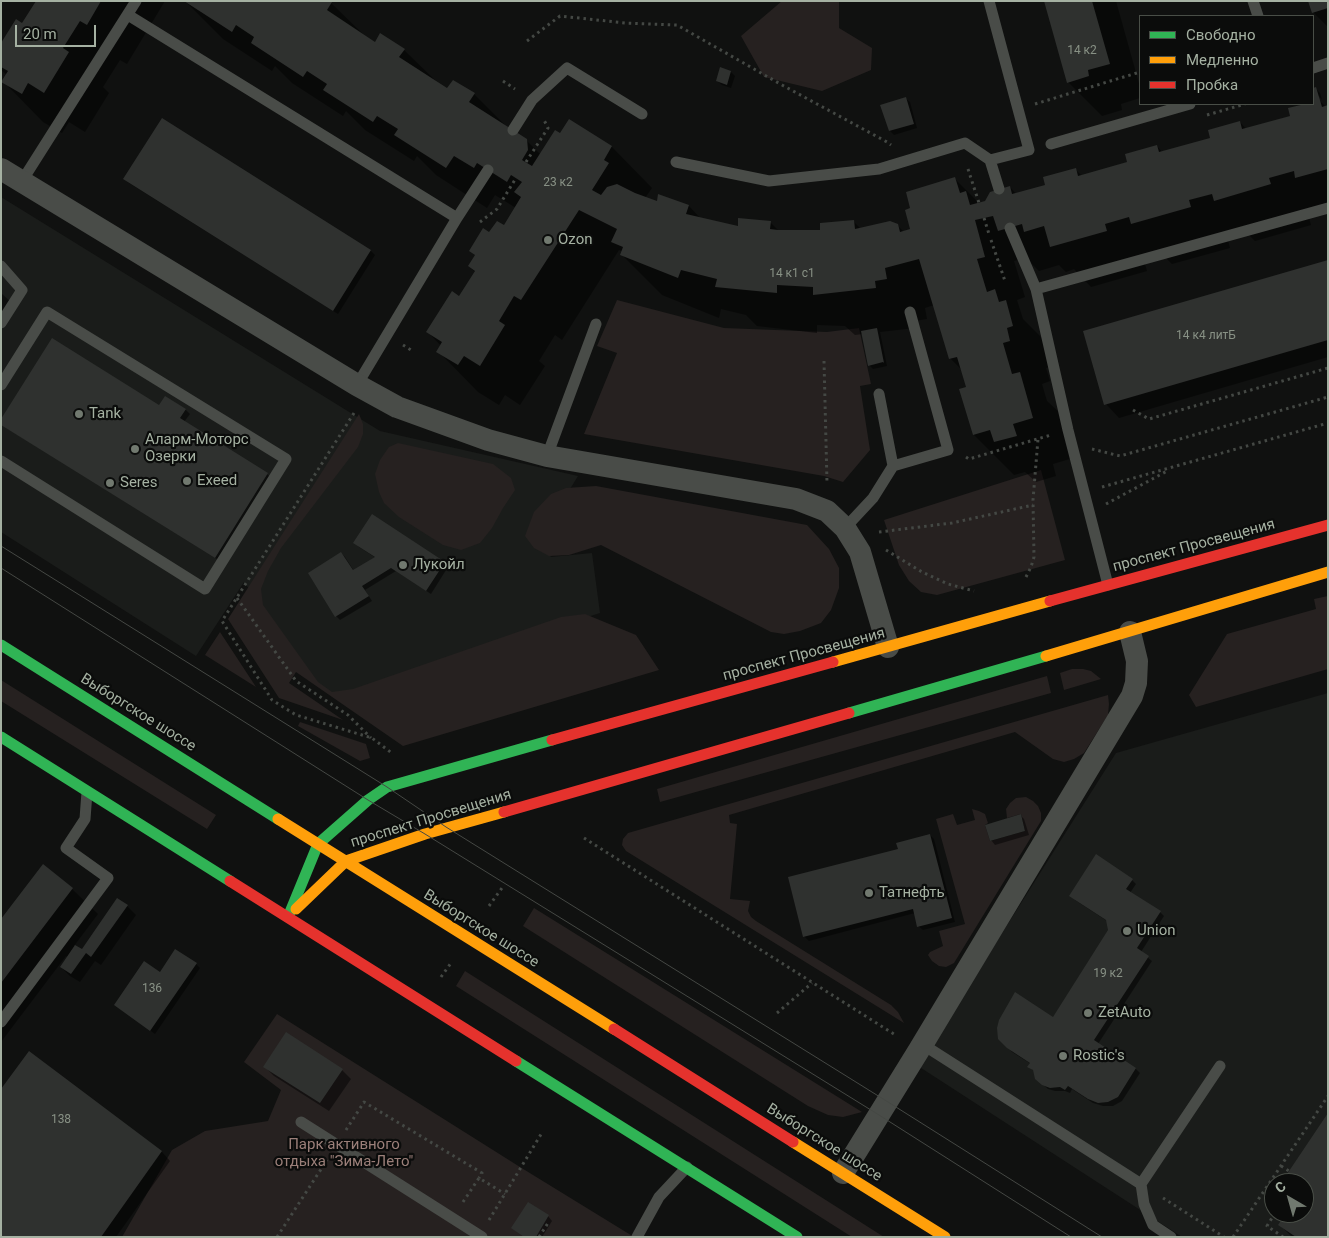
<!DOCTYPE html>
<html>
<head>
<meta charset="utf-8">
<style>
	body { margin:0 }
	#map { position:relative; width:1329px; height:1238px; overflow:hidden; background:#101110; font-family:Roboto,sans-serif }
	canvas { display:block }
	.frame { position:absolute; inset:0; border:2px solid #a5b1a2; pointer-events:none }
	.legend { position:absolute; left:1139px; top:15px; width:175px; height:90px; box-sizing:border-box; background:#0b0c0b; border:1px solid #494e47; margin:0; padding:6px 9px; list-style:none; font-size:15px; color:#a5b1a2 }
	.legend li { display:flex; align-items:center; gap:10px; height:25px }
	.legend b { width:25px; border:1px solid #494e47 }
	.north { position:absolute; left:1264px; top:1173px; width:50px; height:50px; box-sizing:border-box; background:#0b0c0b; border:1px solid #494e47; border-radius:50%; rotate:322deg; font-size:14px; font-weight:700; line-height:20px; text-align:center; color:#a5b1a2 }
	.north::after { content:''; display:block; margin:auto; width:18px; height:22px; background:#71796f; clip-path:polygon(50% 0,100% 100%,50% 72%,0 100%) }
	.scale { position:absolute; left:15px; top:25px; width:81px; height:22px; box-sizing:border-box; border:2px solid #a5b1a2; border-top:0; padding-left:6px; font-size:15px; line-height:18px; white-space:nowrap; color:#a5b1a2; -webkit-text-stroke:4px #0b0c0b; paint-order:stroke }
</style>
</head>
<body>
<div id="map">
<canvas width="1329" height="1238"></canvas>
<div class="frame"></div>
<ul class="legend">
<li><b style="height:6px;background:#30b455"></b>Свободно</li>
<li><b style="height:6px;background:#ff9f0a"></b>Медленно</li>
<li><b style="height:6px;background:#e5322d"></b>Пробка</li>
</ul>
<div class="north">С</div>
<div class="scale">20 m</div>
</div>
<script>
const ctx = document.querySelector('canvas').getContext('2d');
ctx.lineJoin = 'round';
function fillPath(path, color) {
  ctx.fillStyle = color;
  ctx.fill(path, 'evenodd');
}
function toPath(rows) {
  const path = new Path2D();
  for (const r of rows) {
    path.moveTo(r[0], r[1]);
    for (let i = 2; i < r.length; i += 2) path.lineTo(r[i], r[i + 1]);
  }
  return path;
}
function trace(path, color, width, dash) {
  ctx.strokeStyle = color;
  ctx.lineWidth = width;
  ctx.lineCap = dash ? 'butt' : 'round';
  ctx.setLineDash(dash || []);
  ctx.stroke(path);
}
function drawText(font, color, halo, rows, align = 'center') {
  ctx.font = font + ' Roboto,sans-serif';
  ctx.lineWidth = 4.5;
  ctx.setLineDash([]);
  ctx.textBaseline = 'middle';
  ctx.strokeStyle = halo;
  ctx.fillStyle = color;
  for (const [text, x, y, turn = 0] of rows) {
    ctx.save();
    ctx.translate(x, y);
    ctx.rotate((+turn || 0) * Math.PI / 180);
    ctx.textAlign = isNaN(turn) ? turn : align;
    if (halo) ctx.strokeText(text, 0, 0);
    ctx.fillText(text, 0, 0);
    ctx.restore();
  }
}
fillPath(toPath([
	[1,197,380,431,578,476,539,540,551,557,592,553,600,613,354,692,333,696,317,685,244,582,196,656,1,532],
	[1328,693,1328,1237,1182,1237,918,1066,1116,753],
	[1274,1183,1304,1183,1304,1213,1274,1213]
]), '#1a1c1a');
fillPath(toPath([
	[782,1,839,1,839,28,872,48,871,70,822,91,764,77,741,36],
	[617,300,724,328,827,332,859,328,871,384,860,386,870,450,843,482,824,476,584,434,617,353,597,346],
	[359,414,363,424,363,434,358,447,281,548,268,571,261,589,263,605,318,682,332,692,353,689,561,617,585,614,636,635,659,670,403,746,296,672,289,683,343,720,279,698,228,619],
	[398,443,493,464,511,478,515,490,503,508,492,528,480,543,461,550,443,545,399,517,384,503,379,492,375,474,380,460,389,447],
	[1041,470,1065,560,937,595,921,592,909,581,899,565,884,520],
	[596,486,807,525,829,549,839,568,839,588,831,610,821,623,800,631,784,634,771,632,601,545,569,555,549,556,534,548,525,536,534,512,551,494,566,488],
	[1328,596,1328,669,1196,707,1189,695,1227,634,1316,609,1314,599],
	[220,632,256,687,205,655],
	[1072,669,1083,669,1091,671,1101,679,1064,690,1060,673],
	[1047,676,1051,693,660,802,657,789],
	[1,680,216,815,207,829,1,701],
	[1108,695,1109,704,1108,715,1084,753,1074,759,1064,762,1053,759,1015,732,729,815,730,823,737,824,730,899,750,901,748,911,751,917,756,921,891,1005,898,1012,904,1023,626,851,622,845,623,839,628,833],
	[300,722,366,744,370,758,360,761,298,726],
	[1026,797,1033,801,1038,806,1041,813,1041,821,954,963,946,967,939,966,932,961,928,955,930,952,943,946,939,931,965,924,936,819,953,814,957,825,975,820,972,809,979,811,985,814,988,823,985,825,990,841,1025,831,1021,814,1007,818,1006,809,1010,803,1016,798],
	[534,908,862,1112,843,1117,828,1115,808,1106,523,926],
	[465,971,884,1237,852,1237,456,986],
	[277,1014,520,1167,634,1237,122,1237,172,1150,205,1131,268,1121,281,1090,244,1062]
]), '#262120');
fillPath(toPath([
	[38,1,165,1,127,64,120,60,103,87,109,93,85,132,69,122,62,133,43,122,3,81,7,75,1,70,1,45,23,25],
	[185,1,329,1,365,36,376,43,404,50,438,83,448,90,474,94,508,128,526,140,540,154,560,135,569,120,612,147,652,188,645,198,657,203,689,206,701,219,739,228,770,222,779,231,821,231,854,222,861,229,897,225,904,232,912,230,955,179,980,204,1010,187,1017,195,1047,186,1075,169,1082,176,1128,162,1157,146,1163,153,1212,139,1240,122,1246,129,1291,116,1308,104,1313,104,1313,90,1316,89,1320,93,1322,100,1319,96,1319,100,1326,107,1328,106,1328,213,1309,218,1311,225,1255,241,1249,235,1228,240,1230,248,1172,264,1166,258,1145,264,1147,271,1091,287,1074,269,1066,272,1059,265,1039,271,1026,258,1014,261,1025,297,1017,300,1023,319,1046,342,1053,366,1046,368,1050,381,1042,384,1047,401,1060,413,1073,458,1053,464,1056,476,1036,482,1025,472,1014,475,974,435,968,388,963,371,950,358,934,305,925,308,927,319,914,321,915,328,880,332,887,366,873,369,869,365,863,334,855,335,845,326,817,325,817,333,757,326,746,315,721,309,719,318,662,295,621,254,623,252,619,250,562,340,555,335,539,361,545,366,520,405,505,395,499,405,478,392,438,351,441,346,428,332,459,297,475,272,469,266,476,256,471,251,490,234,504,227,516,208,495,195,487,208,436,175,417,156,414,161,365,130,346,111,343,116,292,83,275,66,272,71,223,39],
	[1045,1,1116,1,1140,87,1140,98,1121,104,1122,110,1102,116,1068,82],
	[1328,1,1328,27,1313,12],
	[721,69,731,72,735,76,731,88,722,85,717,81],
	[905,98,910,102,917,128,894,135,890,131],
	[162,120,371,251,375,255,338,314,129,183,125,179],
	[1328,262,1328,357,1119,418,1106,404],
	[1,293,13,304,1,323],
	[165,397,186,410,190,414,184,422,267,474,271,478,220,561,5,427,1,424,160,407],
	[355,543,444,563,448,567,431,594,396,571,365,590,372,601,340,620,336,616,341,553,345,557,354,571,376,558,359,547],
	[1020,815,1024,819,1029,835,995,845,991,840],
	[930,835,934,839,955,922,923,930,918,926,915,913,809,941,804,936,899,850],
	[43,865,72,889,98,914,74,946,82,951,127,906,136,915,101,965,95,961,80,982,70,976,61,967,68,957,66,956,1,1042,1,921],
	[1132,880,1136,884,1130,893,1160,912,1164,916,1141,952,1152,961,1098,1044,1136,1069,1140,1073,1122,1101,1113,1106,1103,1106,1093,1103,1072,1089,1070,1093,1065,1091,1055,1091,1048,1089,1036,1078,1034,1071,1029,1066,1031,1064,1012,1052,1000,1039,1053,1018,1110,931,1107,921,1075,900],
	[196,964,200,968,155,1034,116,1005,160,974],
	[29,1053,162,1152,170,1161,116,1237,1,1237],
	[265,1067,342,1070,351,1079,329,1111,274,1076],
	[1328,1116,1328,1237,1292,1237,1280,1225,1287,1213,1304,1213,1304,1183,1283,1183],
	[548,1216,552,1221,542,1237,524,1237,512,1228]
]), '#0007');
fillPath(toPath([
	[36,1,101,1,87,25,80,21,63,48,69,52,44,93,28,83,22,94,1,82,8,71,1,67,1,43,16,19,22,23],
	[184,1,331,1,332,2,327,10,375,42,380,33,405,49,399,57,447,88,453,80,475,93,469,102,527,139,528,150,522,160,532,166,555,130,560,133,569,119,612,146,604,160,609,163,592,190,601,195,607,187,617,184,635,193,657,201,658,194,689,205,686,214,738,226,738,218,771,221,770,229,778,230,820,230,820,223,854,220,855,229,890,221,898,224,900,232,910,229,905,210,910,208,906,192,955,177,960,193,966,191,970,205,985,201,990,192,1010,186,1012,194,1045,185,1043,177,1076,168,1078,176,1127,162,1125,154,1157,145,1159,152,1210,138,1208,130,1240,121,1242,129,1290,116,1288,108,1305,104,1313,104,1313,88,1316,87,1322,107,1328,105,1328,169,1295,178,1294,171,1269,178,1271,184,1214,201,1212,194,1189,200,1191,207,1131,224,1129,217,1105,224,1107,231,1050,247,1044,226,1024,232,1022,224,998,231,993,216,975,220,985,257,977,259,987,292,995,289,999,302,1006,300,1013,326,1007,328,1010,341,1003,343,1012,374,1020,372,1033,418,1013,424,1017,436,994,442,990,430,973,435,959,389,966,387,957,357,949,359,919,259,885,268,887,279,875,281,876,288,813,295,813,287,777,285,777,293,715,287,717,279,681,270,678,278,620,255,623,247,611,242,617,229,579,210,521,300,514,296,499,321,505,325,480,366,464,356,458,365,436,352,442,342,426,332,452,291,459,296,475,271,468,266,475,255,469,251,483,228,489,232,497,221,504,225,521,197,514,192,522,182,511,175,507,182,477,163,474,168,454,156,446,168,394,135,398,129,377,116,373,122,323,90,327,84,307,71,303,77,251,43,254,37,236,25,232,32],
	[1044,1,1092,1,1110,64,1088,70,1089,76,1067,83],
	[1308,1,1328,1,1328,8,1312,13],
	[720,67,731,71,727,85,716,81],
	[906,97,914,124,889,131,880,105],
	[162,118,371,250,333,311,123,179],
	[1328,260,1328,340,1104,405,1083,331],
	[877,328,884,363,883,362,868,366,861,331],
	[52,338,159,405,165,396,186,409,180,418,268,473,215,558,1,425,1,419],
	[372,514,445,562,426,591,391,568,362,586,369,596,335,617,308,573,341,552,353,570,375,557,353,543],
	[1021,814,1025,831,990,841,985,825],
	[930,834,952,918,917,927,913,909,803,937,788,877,898,849,896,843],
	[1096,854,1133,879,1126,889,1161,911,1137,948,1149,956,1094,1040,1136,1068,1118,1097,1108,1102,1098,1103,1088,1099,1068,1086,1065,1090,1060,1087,1050,1088,1042,1085,1035,1079,1033,1070,1027,1067,1030,1063,1007,1048,998,1039,997,1028,999,1020,1015,992,1053,1017,1108,930,1106,920,1069,896],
	[43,864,73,888,1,983,1,919],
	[117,898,128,905,91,957,86,953,71,974,60,967,75,945,82,949],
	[175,949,197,963,150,1031,114,1005,144,961,160,972],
	[286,1032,343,1069,320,1103,263,1067],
	[29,1051,162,1151,101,1237,1,1237,1,1089],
	[1328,1113,1328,1237,1296,1237,1278,1225,1286,1213,1304,1213,1304,1183,1281,1183],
	[528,1202,549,1215,536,1237,524,1237,511,1228]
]), '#2f312f');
trace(toPath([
	[527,41,560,16,625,23,677,25,782,85,887,142,891,145],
	[503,81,515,89],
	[1035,104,1140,72],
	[1207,115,1245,104],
	[526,162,548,128,543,118],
	[968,169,979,203],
	[984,218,989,234],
	[480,222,497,209,516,178],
	[991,240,1005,281],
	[403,345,411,350],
	[824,361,827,483],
	[1133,410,1149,419,1328,368],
	[354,413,222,621,272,700,296,715,372,738,393,754],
	[1092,449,1120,456,1328,397],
	[966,457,969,459,1051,435],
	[1102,487,1328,423],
	[1106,504,1169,470],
	[879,532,952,523,1033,505],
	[886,550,922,572,948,584,974,591],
	[1026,577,1031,567,1034,557,1033,500,1038,439],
	[237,598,296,681,348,715,371,738],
	[584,838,897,1036],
	[489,906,502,888],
	[441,977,451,963],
	[777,1013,812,983],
	[346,1130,364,1102,482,1173,479,1178],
	[1281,1166,1289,1171],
	[1266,1189,1274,1194],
	[1163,1198,1224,1237],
	[463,1202,479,1178,505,1194],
	[1275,1213,1267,1226,1283,1237],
	[489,1220,543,1131],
	[277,1237,327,1160],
	[539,1237,548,1223],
	[1233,1237,1328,1096]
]), '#444844', 3, [2.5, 4]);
trace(toPath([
	[989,1,1029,150,990,160,999,189],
	[1253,1,1258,16],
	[128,15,457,218],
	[1313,68,1328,63],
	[513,130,532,100,567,68,642,114],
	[1051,144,1190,104],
	[676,162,769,181,879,169,965,143,990,160],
	[22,181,136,1],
	[1010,228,1036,289,1068,430,1108,585],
	[1,266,22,290,1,323],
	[1036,289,1328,208],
	[1,385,47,312,286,459,205,589,1,461],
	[357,385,457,218,488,170],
	[547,456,596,324],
	[893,466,948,450,910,312],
	[845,528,873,498,893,466,879,394],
	[1,1022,108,878,66,848,85,819,87,792],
	[922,1044,1141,1184],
	[301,1122,482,1237],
	[637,1237,659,1197,687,1167],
	[1171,1237,1153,1225,1144,1204,1141,1184,1220,1066]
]), '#494c48', 11);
trace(toPath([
	[1,169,357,385,397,407,488,440,547,456,796,499,827,511,845,528,860,552,888,647],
	[843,1173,919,1050,1132,696,1136,683,1137,661,1130,632]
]), '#494c48', 22);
trace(toPath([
	[1,645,278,819],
	[849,713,1046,656],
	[1,737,230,881],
	[288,917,318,844,368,800,387,787,552,740],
	[516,1061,797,1237]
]), '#30b455', 11);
trace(toPath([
	[1046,656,1328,572],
	[833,662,1050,601],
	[278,819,614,1029],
	[296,909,346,861,425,834,504,812],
	[793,1142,945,1237]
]), '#ff9f0a', 11);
trace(toPath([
	[1050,601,1328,525],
	[552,740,833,662],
	[504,812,849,713],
	[230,881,516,1061],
	[614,1029,793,1142]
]), '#e5322d', 11);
trace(toPath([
	[1,546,387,787,446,827,888,1102,1102,1237],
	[1,568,368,800,425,834,879,1115,1071,1237]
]), '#454844', 1);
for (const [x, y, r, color] of [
	[548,240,5,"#71796f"],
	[79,414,5,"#71796f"],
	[135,449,5,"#71796f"],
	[187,481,5,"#71796f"],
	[110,483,5,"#71796f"],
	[403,565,5,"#71796f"],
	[869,893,5,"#71796f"],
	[1127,931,5,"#71796f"],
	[1088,1013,5,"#71796f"],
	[1063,1056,5,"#71796f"]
]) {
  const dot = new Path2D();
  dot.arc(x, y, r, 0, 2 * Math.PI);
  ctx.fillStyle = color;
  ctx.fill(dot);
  trace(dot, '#0b0c0b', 2);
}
drawText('12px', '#889185', null, [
	["14 к2",1082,51],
	["23 к2",558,183],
	["14 к1 с1",792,274],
	["14 к4 литБ",1206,336],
	["19 к2",1108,974],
	["136",152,989],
	["138",61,1120]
]);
drawText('15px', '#a5b1a2', '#0b0c0b', [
	["Ozon",558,240],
	["Tank",89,414],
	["Аларм-Моторс",145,440],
	["Озерки",145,457],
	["Exeed",197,481],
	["Seres",120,483],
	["Лукойл",413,565],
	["Татнефть",879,893],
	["Union",1137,931],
	["ZetAuto",1098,1013],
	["Rostic's",1073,1056]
], 'left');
drawText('15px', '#a5b1a2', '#0b0c0b', [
	["проспект Просвещения",1194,546,-15],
	["проспект Просвещения",804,655,-15],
	["Выборгское шоссе",138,713,32],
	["проспект Просвещения",431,819,-17],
	["Выборгское шоссе",481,929,32],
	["Выборгское шоссе",824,1143,32]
]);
drawText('15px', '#9b7f79', '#0b0c0b', [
	["Парк активного",344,1145],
	["отдыха \"Зима-Лето\"",344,1162]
]);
</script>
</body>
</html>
